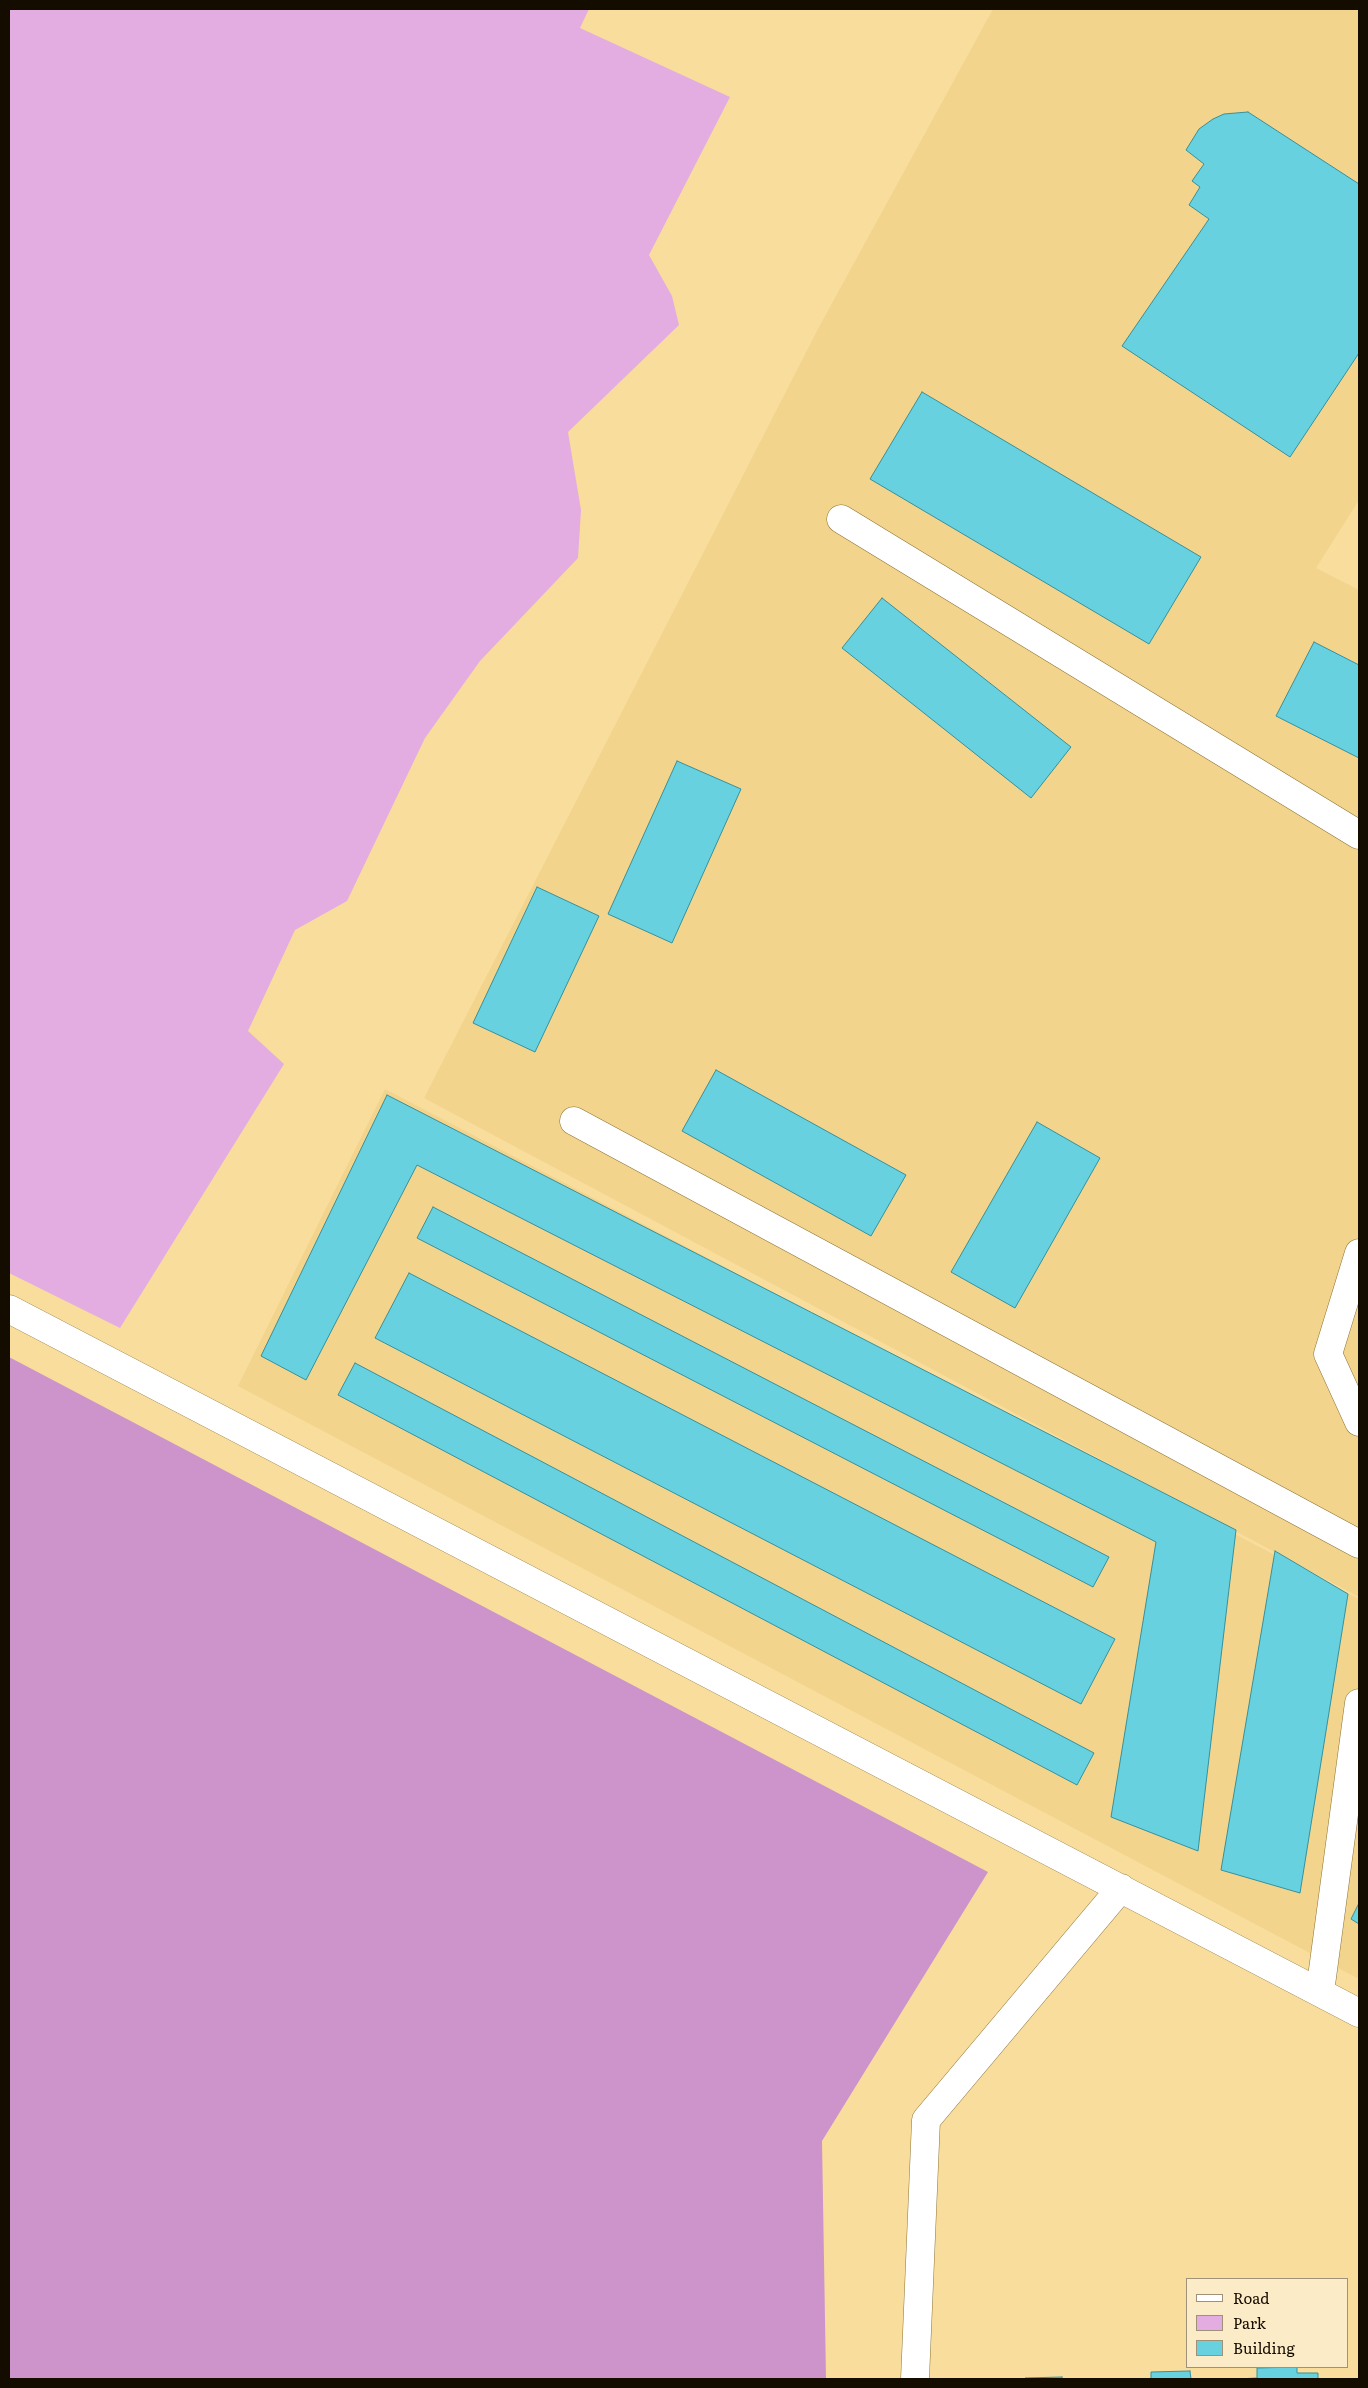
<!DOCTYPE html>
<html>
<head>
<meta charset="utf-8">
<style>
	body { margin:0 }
	#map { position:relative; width:1368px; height:2388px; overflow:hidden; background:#f8dd9d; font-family:Literata,serif }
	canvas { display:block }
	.frame { position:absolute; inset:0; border:10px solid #150c00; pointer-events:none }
	.legend { position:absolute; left:1186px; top:2278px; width:162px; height:90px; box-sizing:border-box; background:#fbebc6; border:1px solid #9f9277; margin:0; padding:6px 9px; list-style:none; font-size:15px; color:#150c00 }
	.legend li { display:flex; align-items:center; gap:10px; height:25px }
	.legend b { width:25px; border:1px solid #9f9277 }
</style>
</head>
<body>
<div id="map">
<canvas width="1368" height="2388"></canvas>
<div class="frame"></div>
<ul class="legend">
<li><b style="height:6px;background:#fff"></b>Road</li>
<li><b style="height:14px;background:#e3ade1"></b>Park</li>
<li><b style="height:14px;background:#68d1e0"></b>Building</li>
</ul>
</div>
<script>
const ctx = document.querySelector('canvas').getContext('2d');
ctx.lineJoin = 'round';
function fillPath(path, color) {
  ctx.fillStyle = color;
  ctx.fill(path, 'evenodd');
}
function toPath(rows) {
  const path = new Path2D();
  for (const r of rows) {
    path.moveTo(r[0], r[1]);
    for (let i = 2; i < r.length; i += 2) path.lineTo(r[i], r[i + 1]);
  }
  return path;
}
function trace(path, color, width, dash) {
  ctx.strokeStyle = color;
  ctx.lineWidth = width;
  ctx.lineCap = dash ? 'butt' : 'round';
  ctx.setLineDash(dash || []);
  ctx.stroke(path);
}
fillPath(toPath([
	[993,9,1359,9,1359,500,1316,568,1359,590,1359,1597,424,1098,819,327],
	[385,1089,1359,1599,1359,1979,238,1386]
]), '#f2d48c');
fillPath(toPath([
	[9,9,589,9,580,28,730,97,649,255,672,296,679,325,568,432,581,510,578,558,480,661,425,738,347,901,295,930,248,1031,284,1064,120,1328,9,1273]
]), '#e3ade1');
fillPath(toPath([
	[9,1357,988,1872,822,2141,826,2379,9,2379]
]), '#cc94cb');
const building = toPath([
	[1248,112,1359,184,1359,353,1290,457,1122,346,1209,219,1189,205,1200,187,1192,181,1204,164,1186,150,1199,129,1213,119,1224,114,1248,112],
	[922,392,1201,557,1149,644,870,479,922,392],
	[882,598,1071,747,1031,798,842,648,882,598],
	[1314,642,1359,665,1359,758,1276,716,1314,642],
	[677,761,741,789,672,943,608,914,677,761],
	[537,887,599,916,535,1052,473,1023,537,887],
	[716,1070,906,1175,871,1236,682,1131,716,1070],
	[387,1095,1236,1530,1198,1851,1111,1817,1156,1542,417,1165,306,1380,261,1356,387,1095],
	[1037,1122,1100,1158,1015,1308,951,1272,1037,1122],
	[433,1207,1109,1557,1093,1587,417,1238,433,1207],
	[409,1273,1115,1639,1081,1704,375,1338,409,1273],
	[355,1363,1094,1753,1077,1785,338,1395,355,1363],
	[1275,1551,1348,1594,1300,1893,1221,1870,1275,1551],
	[1359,1903,1359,1924,1351,1919,1359,1903],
	[1297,2367,1297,2373,1318,2373,1318,2379,1237,2379,1257,2378,1257,2368,1297,2367],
	[1190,2371,1191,2379,1211,2379,1151,2379,1151,2372,1190,2371],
	[1062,2377,1062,2379,1025,2379,1025,2378,1062,2377]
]);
fillPath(building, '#68d1e0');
trace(building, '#36919d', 1);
const minor = toPath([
	[841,519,1359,835],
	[574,1121,1359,1544],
	[1359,1253,1328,1354,1359,1422],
	[9,1309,1359,2013],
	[1320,1992,1359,1703],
	[915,2379,926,2120,1121,1888]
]);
trace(minor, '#8e7537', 29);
trace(minor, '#fff', 28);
</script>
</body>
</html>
